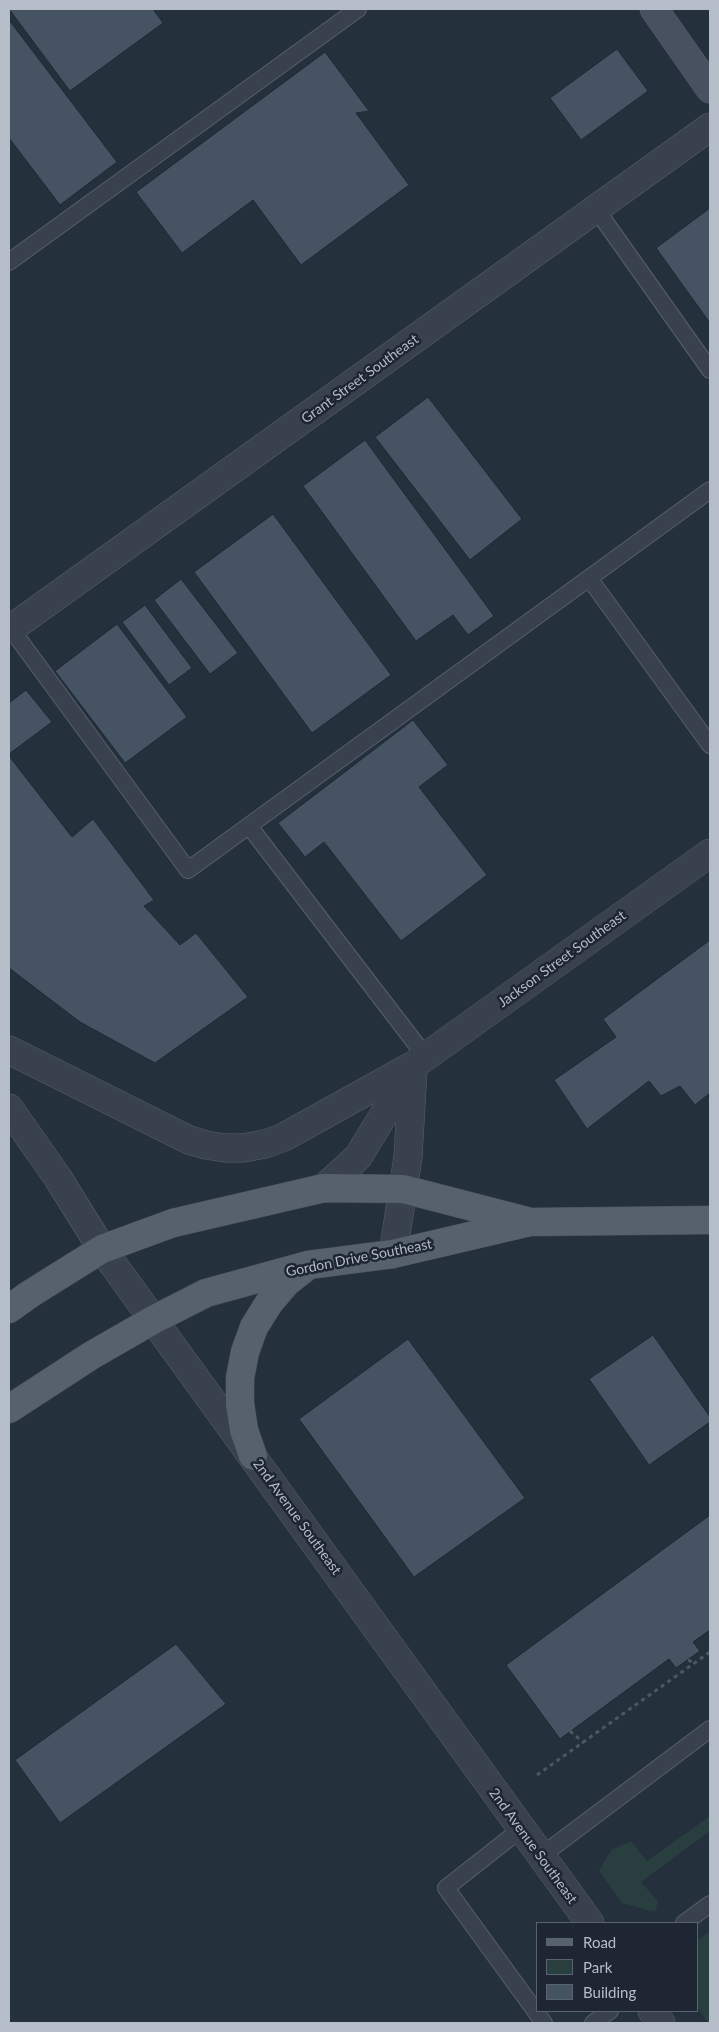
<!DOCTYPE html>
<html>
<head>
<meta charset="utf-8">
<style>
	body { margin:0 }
	#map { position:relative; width:719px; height:2032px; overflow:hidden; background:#25303d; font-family:Lato,sans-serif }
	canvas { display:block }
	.frame { position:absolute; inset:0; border:10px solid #b5bdc9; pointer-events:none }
	.legend { position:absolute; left:536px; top:1922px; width:162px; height:90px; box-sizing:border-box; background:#1e2633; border:1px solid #5a626f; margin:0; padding:6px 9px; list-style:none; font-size:15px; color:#b5bdc9 }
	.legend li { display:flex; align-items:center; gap:10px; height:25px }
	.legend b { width:25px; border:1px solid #5a626f }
</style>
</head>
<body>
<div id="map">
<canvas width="719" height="2032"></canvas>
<div class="frame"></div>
<ul class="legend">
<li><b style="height:6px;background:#57616d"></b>Road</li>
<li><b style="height:14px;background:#283e3f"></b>Park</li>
<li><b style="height:14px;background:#465362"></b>Building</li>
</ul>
</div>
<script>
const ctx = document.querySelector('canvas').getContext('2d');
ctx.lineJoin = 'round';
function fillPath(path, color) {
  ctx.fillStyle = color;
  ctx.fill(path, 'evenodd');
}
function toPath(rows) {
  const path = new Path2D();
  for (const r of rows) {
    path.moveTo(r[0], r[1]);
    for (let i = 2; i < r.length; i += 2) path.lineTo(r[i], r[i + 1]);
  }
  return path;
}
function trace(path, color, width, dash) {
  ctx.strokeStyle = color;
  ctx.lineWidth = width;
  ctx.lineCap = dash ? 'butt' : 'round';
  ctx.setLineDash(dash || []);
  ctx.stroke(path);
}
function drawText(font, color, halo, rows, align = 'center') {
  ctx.font = font + ' Lato,sans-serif';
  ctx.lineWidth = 5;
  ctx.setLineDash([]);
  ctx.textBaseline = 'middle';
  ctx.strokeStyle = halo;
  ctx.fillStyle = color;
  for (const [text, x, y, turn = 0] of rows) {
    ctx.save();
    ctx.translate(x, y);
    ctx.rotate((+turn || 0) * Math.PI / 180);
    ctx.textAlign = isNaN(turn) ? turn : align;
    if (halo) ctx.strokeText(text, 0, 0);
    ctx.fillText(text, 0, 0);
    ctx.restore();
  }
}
fillPath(toPath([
	[710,1816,710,1831,641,1882,658,1901,655,1912,622,1903,599,1871,611,1850,631,1841,647,1861],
	[710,1931,710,2023,708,2023,698,2009,698,1940]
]), '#283e3f');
const building = toPath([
	[9,9,153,9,163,23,70,91,9,9],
	[9,20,117,162,60,205,9,138,9,20],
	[617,49,648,91,581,140,550,98,617,49],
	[325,52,369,111,356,113,409,185,301,265,253,200,182,253,136,192,325,52],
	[710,208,710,323,656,248,710,208],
	[428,397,522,519,470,560,375,437,428,397],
	[365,440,494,616,468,635,453,615,416,641,303,486,365,440],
	[273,514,391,675,312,733,194,572,273,514],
	[181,579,238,653,210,674,154,600,181,579],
	[145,605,192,668,169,685,122,622,145,605],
	[117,624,187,717,125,763,55,671,117,624],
	[26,690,52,722,9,754,9,703,26,690],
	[413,720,448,765,419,787,487,875,401,941,324,842,305,857,278,823,413,720],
	[9,756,72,837,93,819,154,900,144,906,180,945,196,933,248,997,155,1063,80,1022,9,968,9,756],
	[710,940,710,1093,695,1105,680,1086,661,1096,649,1081,587,1129,554,1080,616,1037,603,1019,710,940],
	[653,1335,710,1417,710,1422,649,1465,589,1379,653,1335],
	[408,1339,525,1498,414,1577,299,1419,408,1339],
	[710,1515,710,1630,693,1642,700,1651,676,1668,669,1659,560,1739,506,1665,710,1515],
	[176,1644,226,1704,60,1823,15,1760,176,1644]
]);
fillPath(building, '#465362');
trace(building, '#202835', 1);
const lane = toPath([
	[596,209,710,370],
	[9,262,358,9],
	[589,578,710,745],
	[9,626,188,870,710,490],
	[249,826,426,1057],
	[521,1829,446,1888,544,2023],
	[541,1856,710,1729],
	[684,1923,710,1904],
	[593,2023,610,2011]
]);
const street = toPath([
	[9,630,710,127],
	[9,1050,189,1140,206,1145,225,1148,243,1148,265,1144,284,1137,412,1066],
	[9,1108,58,1178,102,1249,590,1923],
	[324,1188,358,1157,414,1065,710,853],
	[393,1254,408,1157,413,1069],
	[652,2011,661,2023]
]);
const secondary = toPath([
	[654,9,710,89]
]);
const primary = toPath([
	[9,1309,30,1294,102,1249,173,1223,324,1188,403,1189,527,1221],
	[9,1409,92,1355,153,1320,206,1293,308,1265,393,1254,530,1222,710,1220],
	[253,1456,244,1430,240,1404,240,1378,245,1352,254,1327,269,1303,287,1282,305,1268]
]);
trace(lane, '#575f6c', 18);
trace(street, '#575f6c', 29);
trace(secondary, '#575f6c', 29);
trace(primary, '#454d5a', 29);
trace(toPath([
	[688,1660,695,1663],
	[570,1731,584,1743],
	[537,1775,710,1652]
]), '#475b5d', 3, [4, 4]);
trace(lane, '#39414e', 16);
trace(street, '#39414e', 28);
trace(secondary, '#475160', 28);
trace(primary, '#57616d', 28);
drawText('14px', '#b5bdc9', '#1e2633', [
	["Grant Street Southeast",360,379,-36],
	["Jackson Street Southeast",562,959,-36],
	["Gordon Drive Southeast",359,1258,-11],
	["2nd Avenue Southeast",297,1517,54],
	["2nd Avenue Southeast",533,1846,54]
]);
</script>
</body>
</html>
